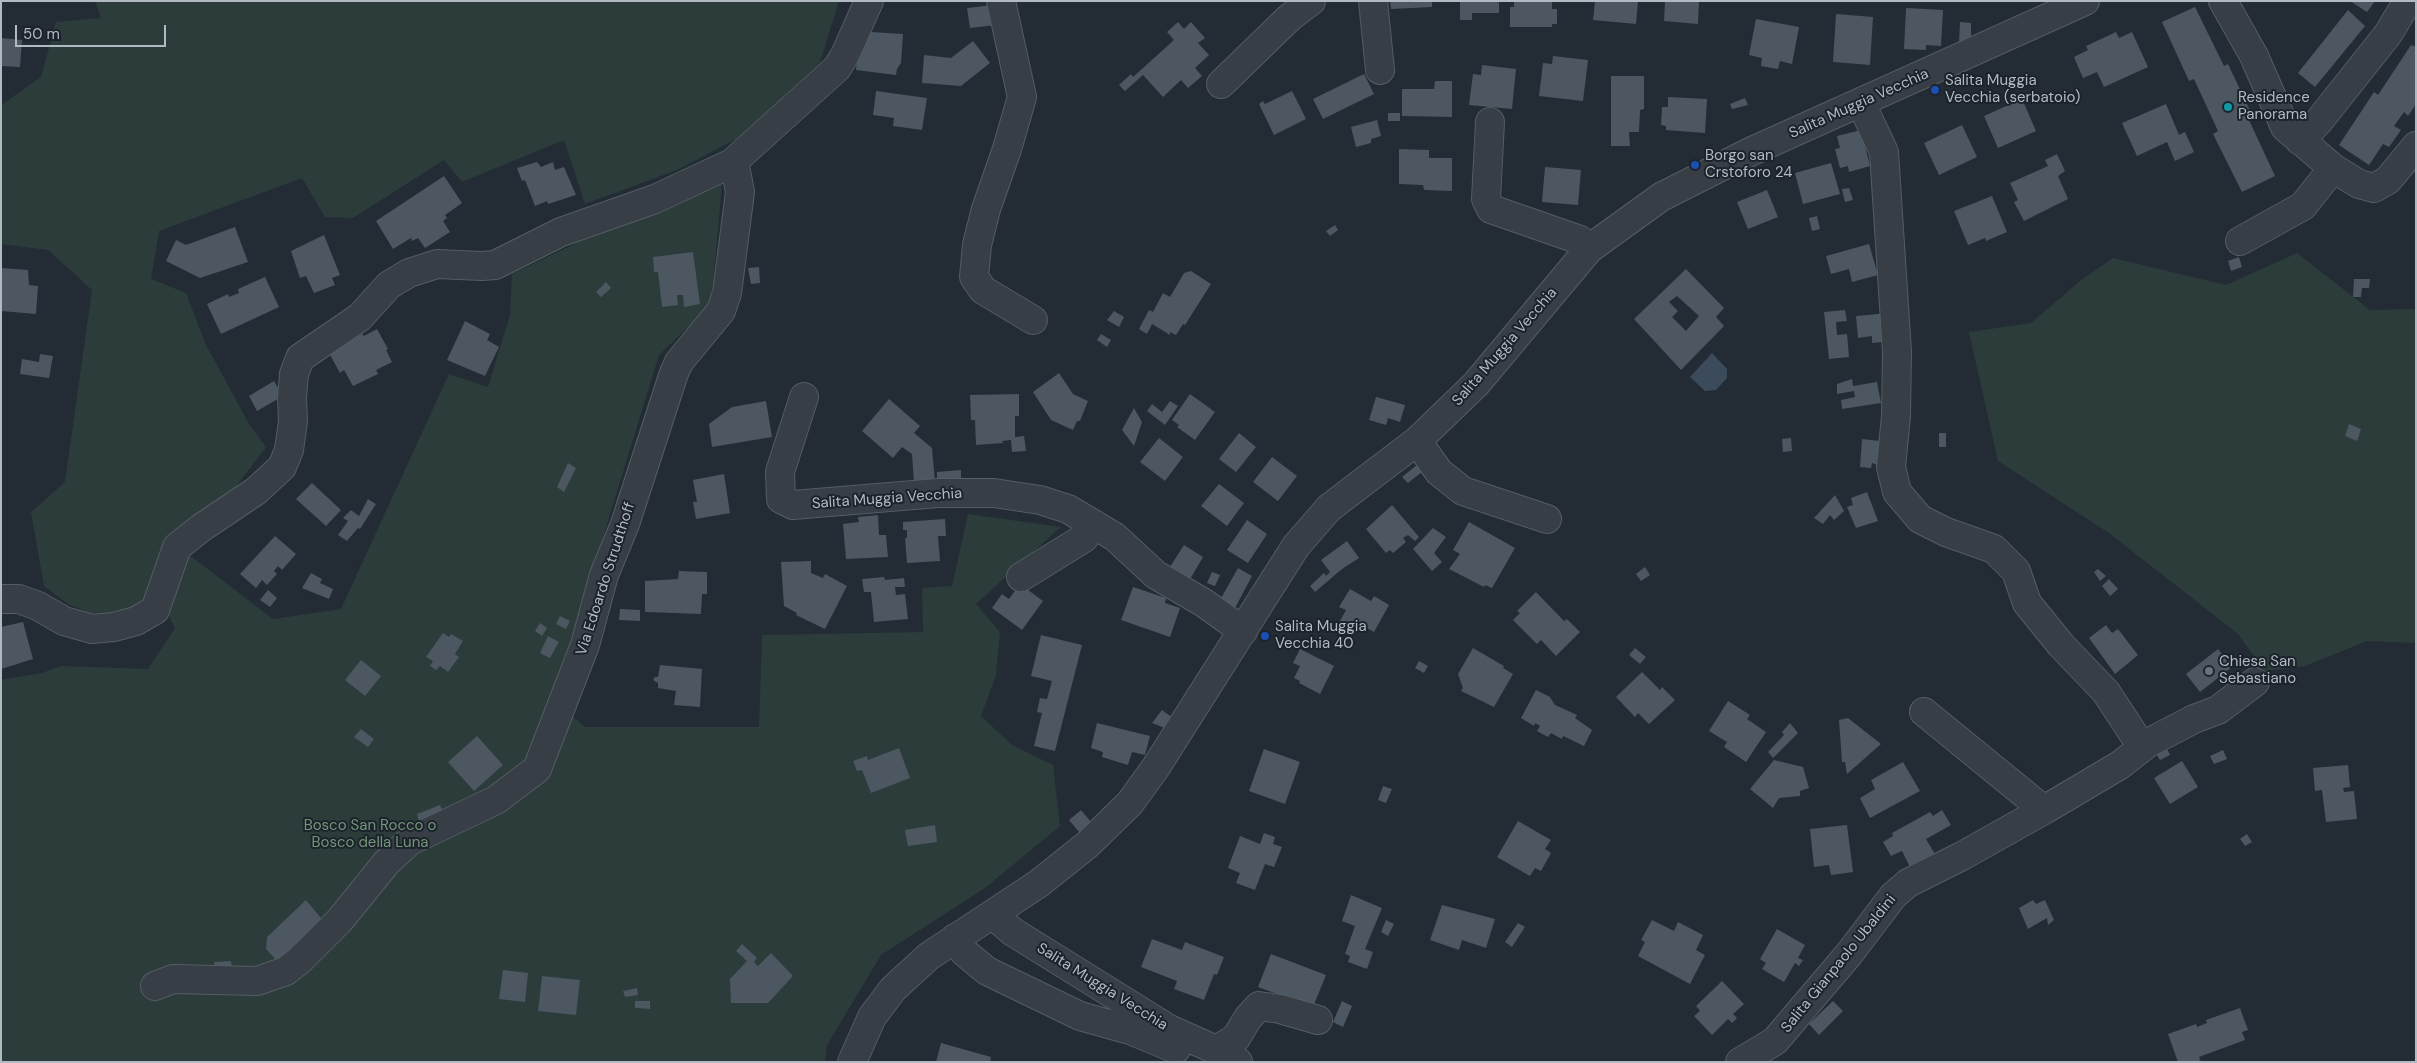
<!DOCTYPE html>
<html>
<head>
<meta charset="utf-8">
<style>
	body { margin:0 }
	#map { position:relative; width:2417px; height:1063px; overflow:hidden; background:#232c35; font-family:"DM Sans",sans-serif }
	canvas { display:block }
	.frame { position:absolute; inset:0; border:2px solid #b1b9c2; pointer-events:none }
	.scale { position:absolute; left:15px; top:25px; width:151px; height:22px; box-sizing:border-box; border:2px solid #b1b9c2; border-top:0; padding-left:6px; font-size:15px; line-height:18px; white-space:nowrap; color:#b1b9c2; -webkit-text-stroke:4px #1c232b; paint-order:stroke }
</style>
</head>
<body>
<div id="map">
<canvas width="2417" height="1063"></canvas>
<div class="frame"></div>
<div class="scale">50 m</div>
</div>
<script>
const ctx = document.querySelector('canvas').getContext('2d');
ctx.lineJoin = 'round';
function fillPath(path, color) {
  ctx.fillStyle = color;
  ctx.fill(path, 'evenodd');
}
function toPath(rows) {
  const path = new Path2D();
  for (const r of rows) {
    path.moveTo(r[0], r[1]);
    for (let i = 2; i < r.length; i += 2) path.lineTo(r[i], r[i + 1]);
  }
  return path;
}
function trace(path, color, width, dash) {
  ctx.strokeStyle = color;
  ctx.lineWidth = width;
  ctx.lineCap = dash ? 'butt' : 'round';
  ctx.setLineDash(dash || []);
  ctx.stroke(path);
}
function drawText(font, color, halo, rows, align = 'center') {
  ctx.font = font + ' "DM Sans",sans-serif';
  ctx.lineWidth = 4;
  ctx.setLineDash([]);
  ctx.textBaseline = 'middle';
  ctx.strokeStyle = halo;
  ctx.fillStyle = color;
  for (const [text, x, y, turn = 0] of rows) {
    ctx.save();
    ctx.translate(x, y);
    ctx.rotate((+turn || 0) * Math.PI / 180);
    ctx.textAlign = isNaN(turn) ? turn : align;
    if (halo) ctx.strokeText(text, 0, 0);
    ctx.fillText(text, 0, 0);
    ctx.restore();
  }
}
fillPath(toPath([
	[95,1,839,1,820,62,742,136,677,170,585,204,564,140,462,182,444,160,353,218,325,217,302,178,159,231,151,279,186,293,205,343,249,424,266,447,235,488,167,538,273,619,341,609,449,374,488,387,510,315,512,274,587,238,722,184,713,283,709,307,659,355,553,700,585,727,759,727,762,635,923,632,922,588,952,586,968,514,1061,527,976,604,1000,632,996,675,981,716,1012,745,1053,765,1060,826,985,888,881,955,827,1045,825,1062,1,1062,1,680,42,673,61,666,148,669,175,628,169,616,144,603,133,612,100,617,68,604,44,586,31,512,65,482,92,290,48,250,1,244,1,105,41,77,56,22,101,18],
	[2297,253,2370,310,2416,309,2416,643,2367,641,2305,666,2265,671,2238,634,2109,533,1998,461,1969,332,2031,323,2080,281,2113,258,2226,285]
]), '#2b3c3b');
fillPath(toPath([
	[1712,353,1727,369,1727,378,1716,390,1705,391,1690,377]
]), '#3b4b5c');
fillPath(toPath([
	[1390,1,1432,1,1432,7,1391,9],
	[1460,1,1499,1,1499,13,1472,13,1472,20,1460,20],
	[1514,1,1552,1,1552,9,1557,9,1557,24,1552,24,1552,27,1510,27,1510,7,1514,7],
	[1595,1,1638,1,1636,24,1593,20],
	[1665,1,1699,1,1698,24,1664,21],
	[2350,1,2375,1,2367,12],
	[994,5,996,25,970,28,967,8],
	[2195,7,2224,66,2228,64,2254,119,2249,120,2275,176,2242,192,2213,134,2218,131,2194,79,2189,81,2162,22],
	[1906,8,1943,10,1941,46,1926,45,1926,50,1904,49],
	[2348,10,2365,26,2315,87,2298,73],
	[1836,14,1873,17,1870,65,1833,62],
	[1756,19,1799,27,1792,64,1780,61,1778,69,1761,66,1762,58,1749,55],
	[1178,22,1184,29,1191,22,1205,38,1198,43,1209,55,1195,68,1202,76,1188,88,1181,80,1163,97,1143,75,1125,91,1119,85,1131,74,1133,77,1174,40,1167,32],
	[1960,22,1971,23,1971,43,1959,43],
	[871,32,903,34,901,63,897,69,896,75,856,70,857,59],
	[2116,32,2119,38,2132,32,2148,67,2104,87,2097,72,2083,78,2074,57,2088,50,2086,46],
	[1,38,22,40,20,67,1,66],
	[973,41,990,63,961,86,922,83,924,55,951,58],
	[2411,45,2416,47,2416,104,2408,116,2404,112,2394,126,2401,130,2389,147,2383,144,2369,165,2339,145,2374,92,2378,95],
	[1553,56,1588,60,1583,101,1539,96,1543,63,1552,64],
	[1482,65,1516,69,1512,109,1469,105,1473,74,1481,75],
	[1364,74,1374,94,1323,119,1313,99],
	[1611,76,1644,76,1644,109,1640,110,1639,132,1629,132,1630,146,1611,146],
	[1435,81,1452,81,1452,117,1402,116,1402,89,1434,89],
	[876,91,927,98,922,130,893,126,894,118,873,115],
	[1292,91,1306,119,1274,135,1259,104,1263,101,1265,104],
	[1668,97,1707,99,1705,133,1666,130,1666,126,1661,125,1662,107,1668,107],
	[1745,98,1748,105,1732,109,1730,104],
	[2022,99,2036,131,1998,148,1984,116],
	[2166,104,2179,135,2185,132,2194,152,2175,161,2167,142,2137,156,2122,123],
	[1388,113,1400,113,1400,121,1388,121],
	[1377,120,1381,136,1371,139,1371,143,1356,147,1351,127],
	[1962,125,1977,157,1939,175,1924,143],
	[1861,130,1870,166,1849,172,1848,166,1840,168,1835,149,1840,148,1837,136],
	[1399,149,1429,150,1429,158,1452,158,1452,191,1424,190,1423,185,1399,184],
	[2057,154,2065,171,2058,176,2068,199,2024,221,2014,202,2018,200,2010,183,2048,166,2045,160],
	[537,162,541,167,553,162,555,170,564,167,576,195,548,204,547,201,535,206,525,180,522,181,517,168],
	[1831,163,1840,194,1803,204,1795,173],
	[1545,167,1581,170,1578,205,1542,202],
	[444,176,462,203,445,215,447,218,443,221,450,232,425,248,418,238,412,241,411,238,393,249,376,221],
	[1849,188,1853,200,1845,202,1842,189],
	[1767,190,1778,217,1748,229,1737,202],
	[1992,196,2007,232,1986,241,1985,238,1968,245,1954,211],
	[1817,216,1820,229,1812,231,1809,218],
	[1335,225,1338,230,1330,236,1326,231],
	[235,227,248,262,200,278,166,261,176,240,186,245],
	[324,235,340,275,332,278,335,285,314,293,306,276,300,278,291,251],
	[1869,244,1878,275,1852,282,1849,269,1831,274,1826,256],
	[693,252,700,304,684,307,683,295,677,295,678,305,662,307,658,272,654,272,653,257],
	[2239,257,2242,267,2231,271,2228,261],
	[759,267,760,283,751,284,748,268],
	[1,268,28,270,29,285,38,286,36,314,1,311],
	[1686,269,1724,308,1716,317,1724,326,1681,370,1634,319],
	[1677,296,1699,316,1686,331,1672,317,1678,311,1669,302],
	[1191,271,1211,284,1185,325,1183,324,1176,335,1170,332,1170,335,1152,324,1147,334,1139,329,1149,310,1153,312,1163,293,1170,297,1184,273],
	[265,277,279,307,221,334,207,304,228,294,229,297,239,293,238,289],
	[2354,279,2370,279,2369,288,2362,288,2361,297,2353,297],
	[606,282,611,288,601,297,596,292],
	[1845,310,1847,321,1836,322,1837,335,1847,334,1849,357,1829,359,1824,312],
	[1114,311,1124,317,1119,327,1107,320],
	[1889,313,1892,341,1872,343,1872,336,1858,338,1856,316],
	[465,321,490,334,487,340,499,347,485,376,447,360],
	[377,329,388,349,386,350,392,362,376,370,378,374,353,386,344,370,340,373,329,353,362,334,364,336],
	[1101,334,1111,340,1107,347,1097,340],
	[40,354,53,356,49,378,20,374,22,359,39,362],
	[1059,373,1073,394,1088,401,1080,421,1077,421,1073,430,1051,420,1033,392],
	[1852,379,1853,386,1877,382,1881,403,1842,409,1841,400,1855,397,1854,391,1837,394,1837,384],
	[274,381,283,396,257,411,249,396],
	[1019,394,1019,416,1015,416,1015,437,1024,436,1026,451,1012,452,1011,440,1002,441,1003,443,976,445,975,420,971,420,970,395],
	[1190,394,1215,412,1195,440,1177,427,1179,425,1172,420],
	[1376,397,1405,405,1400,422,1388,418,1386,425,1369,420],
	[889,399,920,426,914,433,932,448,935,482,914,483,912,454,902,447,893,458,862,431],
	[766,401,772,437,712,447,709,424,732,407],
	[1170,401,1178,406,1165,425,1147,411,1152,404,1162,412],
	[1134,408,1142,422,1134,446,1122,430],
	[2349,424,2361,429,2357,441,2345,436],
	[1239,433,1256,447,1236,472,1219,459],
	[1939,433,1946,433,1946,447,1939,447],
	[1159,438,1183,457,1165,481,1140,462],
	[1791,438,1792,451,1783,452,1782,439],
	[1862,439,1889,442,1878,465,1872,463,1871,468,1860,467],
	[1272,457,1297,476,1278,501,1253,482],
	[568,463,576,468,564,492,557,487],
	[1417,465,1422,472,1408,483,1402,477],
	[961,470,961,481,937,483,937,472],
	[724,474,730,513,696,519,693,502,697,502,693,480],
	[312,483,341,510,326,526,296,499],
	[1219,484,1244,503,1227,526,1201,506],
	[1867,492,1878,521,1856,528,1847,507,1853,505,1851,498],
	[1835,495,1844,511,1834,520,1830,515,1823,524,1814,518],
	[368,499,376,504,360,529,358,528,347,541,338,535,348,521,343,518,351,510,359,516],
	[1392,505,1419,537,1415,541,1408,535,1403,538,1406,542,1393,553,1390,550,1386,553,1366,529],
	[878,515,879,535,886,535,888,557,846,559,843,524,859,522,858,517],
	[945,519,946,536,938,536,940,561,907,563,905,538,907,538,907,530,903,530,903,522],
	[1247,520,1267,534,1248,563,1227,550],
	[1469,522,1515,548,1492,588,1485,585,1484,587,1449,569,1460,554,1453,550],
	[1433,528,1446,537,1434,553,1442,562,1432,571,1413,549],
	[275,536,296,554,282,570,278,566,274,571,277,574,267,585,262,580,256,588,240,574],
	[1347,541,1359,558,1342,569,1315,592,1310,586,1324,573,1326,576,1330,572,1321,560],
	[1184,545,1203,557,1189,581,1168,570],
	[811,561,811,573,823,578,825,574,847,586,825,629,796,615,797,613,784,606,781,562],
	[1645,567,1650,575,1641,581,1636,574],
	[1238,568,1252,576,1235,608,1220,600],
	[2098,569,2106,576,2100,581,2094,572],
	[679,571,707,572,707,594,702,594,701,614,645,612,645,581,678,579],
	[1212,572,1220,575,1215,586,1207,583],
	[311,573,322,579,320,583,333,589,329,599,302,588],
	[884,577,885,580,904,578,905,587,895,587,896,595,905,594,908,619,874,622,871,592,864,592,862,579],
	[2109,579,2118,589,2110,596,2102,586],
	[1020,584,1043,601,1022,630,992,608,1002,594,1009,599],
	[1133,587,1166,598,1165,603,1180,608,1170,637,1121,620],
	[1350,589,1371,601,1374,596,1389,605,1374,632,1361,625,1357,631,1340,621,1346,610,1339,607],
	[268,590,277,598,270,607,260,600],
	[1536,592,1564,621,1567,619,1580,632,1556,656,1541,640,1537,644,1513,620,1520,613,1517,611],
	[620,609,640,610,640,621,619,620],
	[560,616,570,621,566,629,556,624],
	[23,622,33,659,1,669,1,627],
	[540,623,547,628,542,636,535,631],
	[2106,625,2112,633,2118,629,2138,655,2115,674,2089,638],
	[443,633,449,637,451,634,463,641,455,654,459,657,448,672,440,666,436,670,430,666,433,661,426,657],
	[1041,635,1082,645,1055,751,1034,746,1042,713,1037,712,1040,698,1047,699,1052,681,1031,676],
	[548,636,559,642,550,658,540,653],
	[1473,648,1504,666,1503,668,1513,674,1494,707,1461,691,1463,688,1458,674],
	[1635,648,1646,657,1640,664,1629,655],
	[1300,649,1334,666,1320,694,1299,683,1300,681,1294,678,1300,666,1293,663],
	[2218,649,2232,667,2200,692,2186,674],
	[361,660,381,676,365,696,345,680],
	[1419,661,1428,666,1424,673,1415,668],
	[660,665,702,669,700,707,674,705,676,691,658,688,658,683,653,680,655,677,658,677],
	[1642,672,1660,690,1662,687,1675,700,1649,724,1638,713,1635,717,1616,697],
	[1536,690,1550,697,1555,705,1577,715,1575,718,1592,730,1584,746,1563,736,1562,739,1551,733,1548,737,1537,731,1540,726,1535,723,1534,726,1521,718],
	[1728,701,1750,715,1747,719,1766,732,1746,762,1724,747,1727,742,1709,731],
	[1162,710,1173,718,1165,728,1152,723],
	[1848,718,1881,744,1847,774,1845,762,1842,762,1839,720],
	[1097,723,1150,736,1145,755,1132,752,1128,765,1102,757,1103,752,1091,748],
	[1790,723,1798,733,1773,758,1768,752,1784,735,1782,732],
	[361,729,374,739,368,747,354,737],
	[477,736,503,765,474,791,448,762],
	[2163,741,2170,755,2160,760,2152,747],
	[899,748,910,778,871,793,862,770,857,771,853,761,867,756,868,760],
	[1264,749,1300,762,1285,804,1249,791],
	[2223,750,2227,759,2214,764,2210,756],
	[1774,760,1803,767,1809,788,1800,791,1800,796,1779,798,1773,808,1750,789],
	[2182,761,2198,787,2170,804,2154,778],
	[1903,762,1920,791,1870,818,1860,798,1875,789,1871,780],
	[2348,765,2350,787,2343,788,2344,792,2354,791,2357,819,2326,822,2322,790,2315,791,2313,768],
	[1383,786,1392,789,1386,803,1378,800],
	[440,805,445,816,420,825,417,814],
	[1081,810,1091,822,1079,832,1069,820],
	[1942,810,1951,825,1926,839,1936,856,1911,869,1902,851,1891,856,1883,842,1893,836,1892,833,1930,812,1933,816],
	[1518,821,1551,840,1545,849,1551,853,1541,871,1535,868,1530,876,1497,857],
	[935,825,937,842,908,846,905,830],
	[1847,825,1853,872,1831,875,1829,865,1814,867,1810,829],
	[1264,833,1275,837,1273,844,1282,847,1274,867,1265,864,1255,890,1236,883,1240,873,1228,868,1240,836,1260,844],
	[2247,834,2252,842,2245,846,2240,839],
	[1351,895,1382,908,1365,949,1373,952,1367,969,1348,962,1350,956,1345,954,1355,926,1342,921],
	[306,900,325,923,278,962,266,949,267,937],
	[2033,900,2036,904,2045,900,2054,920,2048,925,2047,918,2028,929,2019,908],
	[1442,905,1495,919,1486,948,1462,940,1459,950,1430,940],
	[1386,920,1394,924,1388,936,1381,932],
	[1652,920,1674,931,1678,922,1703,935,1696,950,1705,955,1690,984,1638,956,1645,942,1641,940],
	[1518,923,1525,927,1512,947,1505,942],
	[1777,929,1805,945,1798,958,1803,960,1799,966,1795,963,1784,982,1762,969,1766,963,1760,959],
	[1152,939,1182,950,1185,942,1224,957,1217,975,1214,974,1204,1000,1174,989,1177,981,1141,967],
	[742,944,757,958,754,962,758,966,771,953,793,976,768,1003,731,1003,730,979,747,961,736,951],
	[1271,954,1326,975,1313,1007,1258,987],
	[231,961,233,976,215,976,214,962],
	[503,970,528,973,525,1002,499,999],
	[542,976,580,980,576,1015,538,1011],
	[1722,981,1744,1004,1733,1014,1737,1018,1732,1023,1728,1019,1712,1035,1694,1016,1700,1011,1696,1006],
	[637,988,638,995,625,997,623,991],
	[635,1001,650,1001,650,1009,635,1008],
	[1342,1001,1352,1006,1343,1027,1333,1022],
	[1833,1001,1843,1011,1819,1035,1809,1024],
	[2240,1008,2248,1030,2242,1032,2245,1040,2199,1057,2201,1062,2178,1062,2168,1034,2196,1024,2197,1027,2207,1023,2206,1020],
	[941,1043,991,1057,990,1062,936,1062]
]), '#4c5761');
const minor = toPath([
	[1001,1,1022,97,1007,149,986,209,977,245,974,277,983,290,1033,320],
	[1373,1,1380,70],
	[2223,1,2254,56,2285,127,2333,168,2359,184,2374,188,2388,180,2416,146],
	[1221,84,1289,18,1311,1],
	[1861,103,1884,152,1897,352,1896,416,1891,467,1897,492,1920,519,1946,532,1994,549,2016,571,2027,603,2061,645,2106,692,2142,747],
	[1490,122,1486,199,1491,209,1580,240,1589,249],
	[2300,141,2319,121,2388,34,2408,1],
	[2240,241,2303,206,2333,168],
	[804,397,780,472,781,499,793,505,938,493,994,493,1040,500,1068,509,1115,537,1156,575,1204,603,1243,631],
	[1417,441,1439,472,1463,491,1547,519],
	[1021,577,1084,538,1094,524],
	[1,599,19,599,38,606,64,621,92,629,114,627,136,621,155,610,177,547,201,528,256,491,282,467,289,450,293,421,292,398,294,374,300,358,360,317,389,285,409,273,437,264,482,266,495,265,561,232,655,199,732,163,837,68,845,55,869,1],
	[1924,712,2044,810],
	[993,915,1013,932,1169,1029,1216,1050,1238,1062],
	[955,938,964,952,987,971,1080,1016,1130,1030,1176,1049],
	[155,986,173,979,257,981,286,971,300,960,340,920,387,862,410,841,496,800,537,769,585,645,604,575,625,524,674,373,679,362,721,311,727,293,740,192,735,166,732,163],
	[1216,1050,1236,1038,1248,1018,1259,1006,1280,1009,1318,1020],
	[852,1062,872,1017,893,989,929,956,1038,884,1087,845,1130,803,1156,767,1296,546,1329,508,1417,441,1476,384,1589,249,1661,197,1750,152,2085,1],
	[1740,1062,1775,1041,1849,954,1893,896,1908,883,1962,856,2044,810,2120,765,2148,743,2194,719,2218,710,2255,682]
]);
trace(minor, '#545c64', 30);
trace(minor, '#373e46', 28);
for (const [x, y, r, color] of [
	[1935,90,5,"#1a4fb4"],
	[2228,107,5,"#0f9aa8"],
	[1695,165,5,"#1a4fb4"],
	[1265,636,5,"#1a4fb4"],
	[2209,671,5,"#6b7280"]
]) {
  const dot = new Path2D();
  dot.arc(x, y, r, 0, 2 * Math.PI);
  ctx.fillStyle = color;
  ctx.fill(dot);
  trace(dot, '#1c232b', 2);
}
drawText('15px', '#b1b9c2', '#1c232b', [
	["Salita Muggia",1945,81],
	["Vecchia (serbatoio)",1945,98],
	["Residence",2238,98],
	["Panorama",2238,115],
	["Borgo san",1705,156],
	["Crstoforo 24",1705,173],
	["Salita Muggia",1275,627],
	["Vecchia 40",1275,644],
	["Chiesa San",2219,662],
	["Sebastiano",2219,679]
], 'left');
drawText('15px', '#b1b9c2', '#1c232b', [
	["Salita Muggia Vecchia",1859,104,-24],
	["Salita Muggia Vecchia",1505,347,-49],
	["Salita Muggia Vecchia",887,499,-4],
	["Via Edoardo Strudthoff",606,579,-72],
	["Salita Gianpaolo Ubaldini",1839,964,-51],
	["Salita Muggia Vecchia",1102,987,32]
]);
drawText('15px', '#739679', '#1c232b', [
	["Bosco San Rocco o",370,826],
	["Bosco della Luna",370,843]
]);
</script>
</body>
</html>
